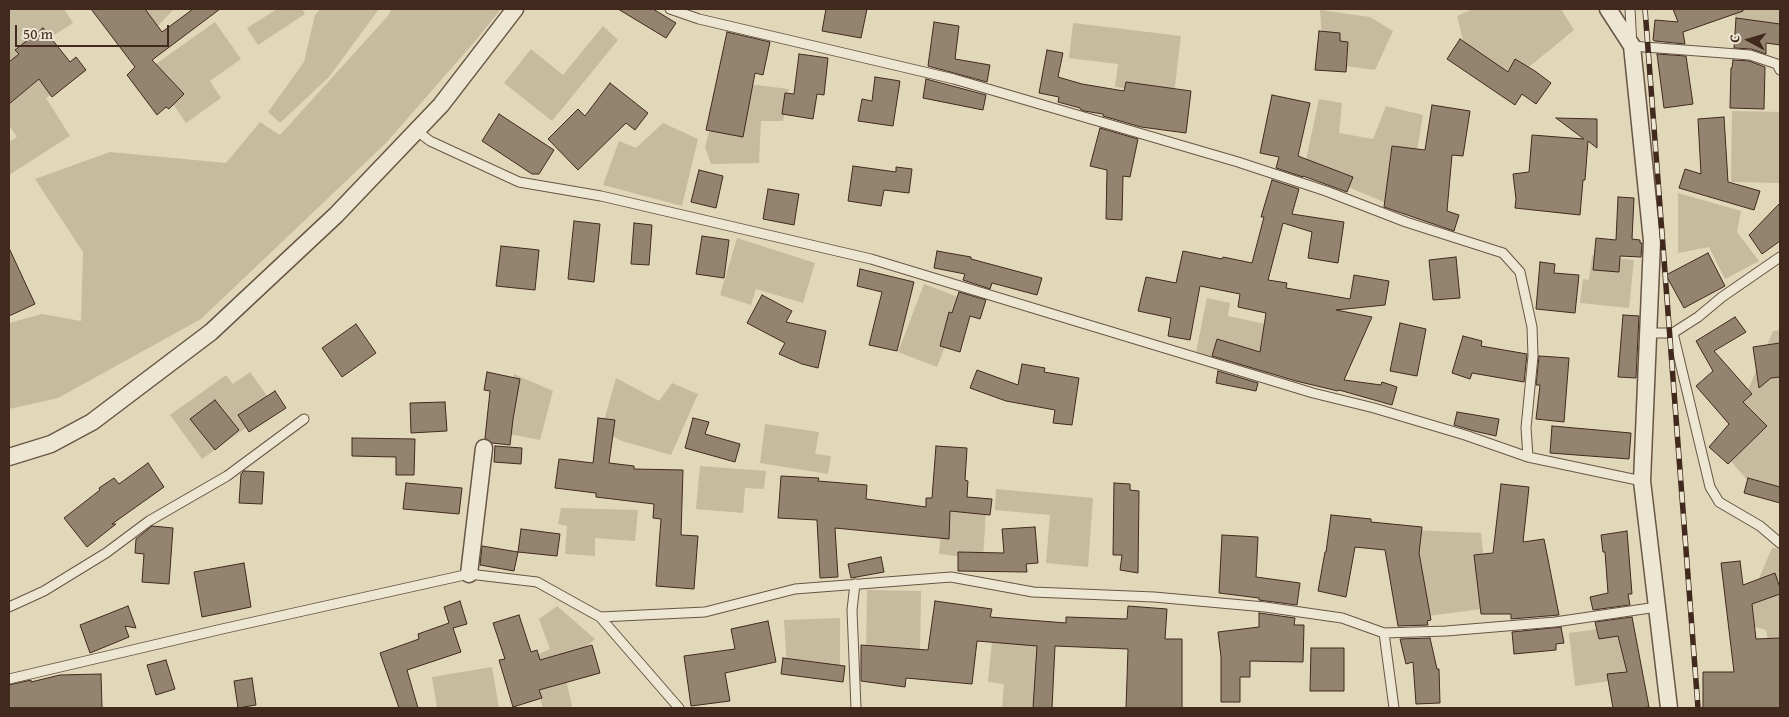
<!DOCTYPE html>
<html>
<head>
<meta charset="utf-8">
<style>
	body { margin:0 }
	#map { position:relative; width:1789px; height:717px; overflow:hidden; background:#e1d8ba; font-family:"Gentium Book Plus",serif }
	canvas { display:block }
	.frame { position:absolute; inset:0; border:10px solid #41291e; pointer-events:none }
	.north { position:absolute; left:1724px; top:15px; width:50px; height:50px; -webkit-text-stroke:4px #ece6d2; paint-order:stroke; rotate:276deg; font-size:14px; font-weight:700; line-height:20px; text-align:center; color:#41291e }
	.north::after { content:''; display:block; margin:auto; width:18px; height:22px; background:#41291e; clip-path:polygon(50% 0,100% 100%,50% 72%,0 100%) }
	.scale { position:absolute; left:15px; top:25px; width:154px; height:22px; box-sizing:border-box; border:2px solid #41291e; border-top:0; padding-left:6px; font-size:15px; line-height:18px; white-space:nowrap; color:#41291e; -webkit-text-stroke:4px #ece6d2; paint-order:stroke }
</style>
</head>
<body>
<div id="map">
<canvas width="1789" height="717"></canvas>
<div class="frame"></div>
<div class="north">С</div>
<div class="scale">50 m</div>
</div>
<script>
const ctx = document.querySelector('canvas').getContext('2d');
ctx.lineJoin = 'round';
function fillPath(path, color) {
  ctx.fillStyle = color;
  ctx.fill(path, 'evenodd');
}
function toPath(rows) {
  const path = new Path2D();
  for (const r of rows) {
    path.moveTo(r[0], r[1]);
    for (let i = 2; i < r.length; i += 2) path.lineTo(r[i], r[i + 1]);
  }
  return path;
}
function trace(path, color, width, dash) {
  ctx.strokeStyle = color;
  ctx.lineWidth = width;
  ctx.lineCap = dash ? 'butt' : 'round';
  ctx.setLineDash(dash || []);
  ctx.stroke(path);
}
fillPath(toPath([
	[9,9,64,9,73,23,29,51,55,92,46,98,70,136,9,175,9,142,17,137,9,125],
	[101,9,174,9,154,30,110,15],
	[277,9,302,9,305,14,258,45,247,28],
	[320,9,379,9,329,77,280,123,268,112,304,62,315,15],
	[392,9,501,9,477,39,386,143,201,319,58,398,9,409,9,323,42,314,81,321,83,252,35,179,110,152,226,163,260,122,280,135,387,17],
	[1473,9,1561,9,1574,30,1513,80,1469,64,1457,16],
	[1731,9,1780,9,1780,37,1746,34],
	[1320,10,1370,17,1393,31,1375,70,1324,63],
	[215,22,241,59,210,81,221,98,186,123,149,69],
	[1073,23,1181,36,1174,94,1115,87,1118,64,1069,58],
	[603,26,618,40,552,121,504,83,531,49,563,75],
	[723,81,789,89,783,121,761,121,759,163,711,164,705,147],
	[1319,99,1342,103,1339,133,1373,139,1386,106,1423,115,1408,204,1389,204,1304,169],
	[1732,111,1780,112,1780,183,1731,182],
	[663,123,698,139,682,206,603,185,619,141,636,148],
	[1678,193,1741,211,1737,232,1759,261,1725,279,1709,247,1678,253],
	[737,238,815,263,803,303,756,289,751,305,720,295],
	[1592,255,1634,260,1629,308,1580,303,1583,279,1589,280],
	[924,284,963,299,937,367,898,352],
	[1207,298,1230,303,1228,316,1275,326,1267,377,1196,352],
	[1780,330,1780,502,1755,489,1722,451,1773,331],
	[250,372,275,407,202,459,170,415,226,375,233,384],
	[514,374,553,391,540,440,504,433],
	[616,378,659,401,672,383,698,394,671,455,622,441,601,431],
	[765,424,819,432,815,454,831,456,828,474,760,463],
	[700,466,766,471,764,489,745,488,743,513,696,509],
	[996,489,1093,498,1088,567,1046,563,1050,515,995,510],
	[944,506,986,510,983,559,939,554],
	[561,508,638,510,635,541,595,538,595,556,565,554,567,526,558,524],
	[1411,530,1481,533,1489,608,1413,618],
	[1772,548,1780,548,1780,708,1768,708,1775,677,1766,630,1740,623],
	[867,590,921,591,920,653,866,652],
	[557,606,595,639,563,666,572,706,567,708,543,708,528,659,550,649,539,619],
	[840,618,840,674,787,667,784,620],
	[1627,625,1638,691,1610,681,1575,686,1569,633],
	[992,641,1046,646,1040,708,1002,708,1004,684,988,682],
	[492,667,499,708,437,708,432,677]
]), '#c6ba9f');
const building = toPath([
	[91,9,145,9,162,32,193,9,220,9,152,60,184,94,169,109,166,107,157,115,127,75,135,67,91,9],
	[618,9,653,9,676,23,666,38,618,9],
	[826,9,867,9,861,38,822,31,826,9],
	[1673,9,1743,9,1743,11,1683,32,1685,44,1655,41,1653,40,1655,20,1678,22,1673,9],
	[1736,18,1780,24,1780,45,1766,43,1766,54,1751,49,1734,48,1736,18],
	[934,22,959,26,955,59,990,65,987,82,928,66,934,22],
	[43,28,70,62,76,57,86,70,52,97,39,79,9,104,9,62,19,54,15,50,43,28],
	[1319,31,1340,33,1340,41,1348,42,1346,72,1315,70,1319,31],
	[727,32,770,42,763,75,755,73,743,137,706,130,727,32],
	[1460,39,1508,72,1515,59,1535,71,1551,83,1536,104,1522,94,1515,105,1447,59,1460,39],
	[1047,50,1063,53,1058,77,1082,84,1124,91,1126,82,1191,91,1186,133,1141,127,1103,116,1103,114,1084,111,1080,109,1080,108,1058,102,1059,97,1039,93,1047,50],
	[799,54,828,58,824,95,817,94,813,119,782,114,785,93,794,94,799,54],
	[1657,54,1686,56,1693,104,1664,108,1657,54],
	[1733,60,1749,61,1765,67,1764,109,1730,108,1731,68,1732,68,1733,60],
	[875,77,900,81,893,126,858,121,862,99,872,101,875,77],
	[926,79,986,95,983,110,923,98,926,79],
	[610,83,648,113,635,130,626,123,578,170,548,139,578,109,585,116,610,83],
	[1272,95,1310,103,1298,156,1353,177,1347,192,1303,176,1303,177,1276,168,1279,157,1260,153,1272,95],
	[1432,105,1470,111,1463,156,1452,155,1447,211,1459,215,1454,231,1384,207,1392,146,1425,150,1432,105],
	[499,114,554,150,539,174,532,174,482,141,499,114],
	[1724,117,1728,182,1760,191,1754,210,1679,188,1685,169,1701,174,1698,119,1724,117],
	[1556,118,1597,119,1597,148,1588,141,1585,180,1583,180,1580,215,1515,208,1516,199,1513,174,1529,172,1532,135,1584,139,1556,118],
	[1100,128,1138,139,1130,177,1123,176,1122,220,1106,219,1107,170,1090,166,1100,128],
	[853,166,896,172,896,167,912,169,909,193,884,190,881,206,848,201,853,166],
	[699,170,723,176,716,208,691,202,699,170],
	[1272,180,1299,189,1292,214,1344,222,1338,263,1308,258,1312,232,1283,223,1268,280,1287,283,1286,288,1350,299,1354,275,1389,281,1385,305,1336,310,1372,317,1344,380,1381,385,1382,382,1397,387,1392,405,1339,390,1338,391,1296,381,1212,356,1217,339,1260,352,1266,313,1238,307,1240,294,1200,286,1190,340,1168,336,1171,318,1138,311,1146,277,1176,283,1183,251,1222,259,1223,257,1252,263,1264,217,1261,217,1272,180],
	[768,189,799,194,794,225,763,219,768,189],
	[1618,197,1634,198,1632,239,1640,240,1640,243,1642,243,1641,257,1620,256,1619,272,1593,270,1596,238,1616,240,1618,197],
	[1780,203,1780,241,1762,254,1749,235,1780,203],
	[574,221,600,224,594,282,568,279,574,221],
	[634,223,652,225,649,265,631,264,634,223],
	[702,236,729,240,724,278,696,274,702,236],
	[501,246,539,250,535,290,496,286,501,246],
	[9,248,35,304,9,316,9,248],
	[937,251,971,257,971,259,1042,278,1037,295,992,283,990,289,963,280,965,274,934,268,937,251],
	[1708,253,1725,286,1684,308,1666,275,1708,253],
	[1456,257,1460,298,1433,300,1429,260,1456,257],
	[1540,262,1555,264,1554,273,1579,275,1575,313,1536,309,1540,262],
	[860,269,914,282,897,351,869,345,882,292,857,286,860,269],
	[959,292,986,300,980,319,970,316,960,352,940,346,949,312,952,313,959,292],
	[762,295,792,311,786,322,826,331,818,368,802,364,779,354,785,343,747,323,762,295],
	[1623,315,1639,316,1636,378,1618,377,1623,315],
	[1735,317,1746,332,1714,351,1752,394,1743,402,1767,426,1728,464,1709,447,1729,424,1696,386,1713,371,1696,341,1735,317],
	[1400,323,1426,329,1417,376,1390,371,1400,323],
	[356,324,376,353,342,377,322,348,356,324],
	[1463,336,1482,341,1481,346,1527,354,1524,382,1472,373,1470,379,1452,373,1463,336],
	[1780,343,1780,377,1771,378,1759,388,1753,347,1780,343],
	[1539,356,1569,358,1564,422,1536,419,1540,385,1536,385,1539,356],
	[1022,364,1045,368,1044,372,1079,378,1072,425,1053,423,1055,410,1006,401,970,388,977,370,1018,385,1022,364],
	[1218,371,1258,383,1256,391,1216,383,1218,371],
	[487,372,520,379,513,419,510,445,492,443,485,438,490,391,484,390,487,372],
	[275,391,286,408,249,432,238,415,275,391],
	[215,400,239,430,215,450,190,419,215,400],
	[445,402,447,431,411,433,410,403,445,402],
	[1457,412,1499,419,1496,436,1474,431,1454,425,1457,412],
	[598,418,615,420,609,463,634,466,634,469,683,470,681,535,698,536,694,589,656,586,661,519,653,518,654,504,596,497,596,493,555,488,559,459,593,463,598,418],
	[693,418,709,422,705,434,740,444,735,462,685,448,693,418],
	[1552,426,1631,433,1629,459,1550,453,1552,426],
	[352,438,415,439,414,475,396,475,396,457,352,456,352,438],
	[495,446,522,448,521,464,494,462,495,446],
	[936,446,967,448,965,480,968,481,967,497,992,499,990,515,950,511,949,539,835,528,838,577,820,578,817,520,778,518,781,476,819,478,818,481,867,485,866,499,926,507,926,498,932,498,936,446],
	[148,463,164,487,112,524,116,524,87,547,64,518,100,490,99,488,114,478,119,484,148,463],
	[244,471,264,472,262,504,239,503,241,474,244,471],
	[1748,478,1780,487,1780,503,1744,493,1748,478],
	[406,483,462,488,459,514,403,509,406,483],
	[1114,483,1130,484,1130,490,1139,491,1138,573,1120,570,1122,555,1113,555,1114,483],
	[1501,484,1529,487,1523,542,1544,539,1559,615,1511,619,1511,614,1481,614,1474,555,1493,553,1501,484],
	[1331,515,1371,519,1371,522,1422,527,1419,553,1431,620,1427,621,1428,625,1398,626,1385,550,1355,547,1346,597,1318,591,1325,552,1326,552,1331,515],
	[152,526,173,528,169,584,142,582,144,554,135,553,136,539,152,526],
	[1035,527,1038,563,1026,564,1027,572,958,571,958,552,1004,553,1002,529,1035,527],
	[521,529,560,534,557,556,518,552,521,529],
	[1627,531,1632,594,1628,594,1630,605,1593,610,1590,597,1608,593,1605,552,1603,552,1601,535,1627,531],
	[1222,535,1258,537,1256,577,1300,583,1297,605,1259,600,1259,598,1219,593,1222,535],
	[482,546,518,552,514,571,480,565,482,546],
	[881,557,884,572,851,578,848,564,881,557],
	[1740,561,1743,585,1775,573,1780,588,1780,594,1752,604,1756,639,1780,638,1780,708,1703,708,1703,672,1734,672,1721,563,1740,561],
	[244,563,251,607,202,617,194,572,244,563],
	[460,601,467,624,453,628,461,652,407,670,418,708,399,708,380,653,419,639,418,634,449,623,444,607,460,601],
	[935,601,992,609,990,617,1066,623,1066,617,1127,619,1128,606,1167,609,1165,639,1182,639,1182,708,1126,708,1128,649,1055,646,1052,708,1033,708,1037,646,977,641,972,684,906,678,905,687,861,681,861,645,928,650,935,601],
	[128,606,136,628,125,626,129,637,90,653,80,625,128,606],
	[1259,613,1295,618,1294,625,1304,625,1303,662,1250,661,1250,677,1240,677,1240,702,1221,702,1221,657,1218,632,1259,627,1259,613],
	[519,615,531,652,537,650,540,660,592,645,600,673,539,690,542,698,513,707,499,660,505,659,493,623,519,615],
	[1632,617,1649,707,1640,708,1613,708,1607,674,1627,672,1618,636,1599,639,1595,622,1632,617],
	[768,621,776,662,725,673,730,701,691,706,684,656,735,649,731,629,768,621],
	[1561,627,1564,643,1556,644,1556,650,1514,654,1512,632,1561,627],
	[1430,638,1437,669,1439,669,1440,703,1416,704,1413,662,1406,664,1400,639,1430,638],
	[1311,648,1344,648,1344,691,1310,691,1311,648],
	[783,658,845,666,843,682,781,674,783,658],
	[166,660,175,689,156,695,147,665,166,660],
	[101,674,102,708,9,708,9,685,31,680,31,682,60,675,101,674],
	[252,678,256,705,238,708,234,681,252,678]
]);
fillPath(building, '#94846f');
trace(building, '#41291e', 1);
const service = toPath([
	[670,9,699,19,954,79,1238,162,1326,191,1406,222,1503,253,1520,272,1532,327,1533,356,1526,428,1528,457,1642,481],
	[1630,9,1632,46,1750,55,1777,64,1780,70],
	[417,131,430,141,519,182,601,196,871,259,1313,393,1374,408,1465,435,1528,457],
	[1648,333,1673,333,1698,317,1722,297,1780,257],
	[1673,333,1710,487,1719,502,1760,526,1780,543],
	[855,584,852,610,856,708],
	[9,607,44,591,106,553,149,521,227,476,304,419],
	[600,617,705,612,795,589,951,577,1033,592,1154,597,1265,607,1342,618,1384,633,1446,631,1555,622,1657,607],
	[1384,633,1394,708],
	[9,679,222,629,469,574,537,582,600,617,679,708]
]);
const minor = toPath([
	[1608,9,1632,46,1652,241,1642,481,1669,708],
	[9,457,51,444,92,422,211,332,336,215,441,105,515,9],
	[469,574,484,448]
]);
trace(service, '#695545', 11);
trace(minor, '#695545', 19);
trace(service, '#ece6d2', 9);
trace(minor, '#ece6d2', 16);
const rail = toPath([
	[1645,9,1698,708]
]);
trace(rail, '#41291e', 5.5);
trace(rail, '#ece6d2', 4, [11]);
</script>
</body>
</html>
